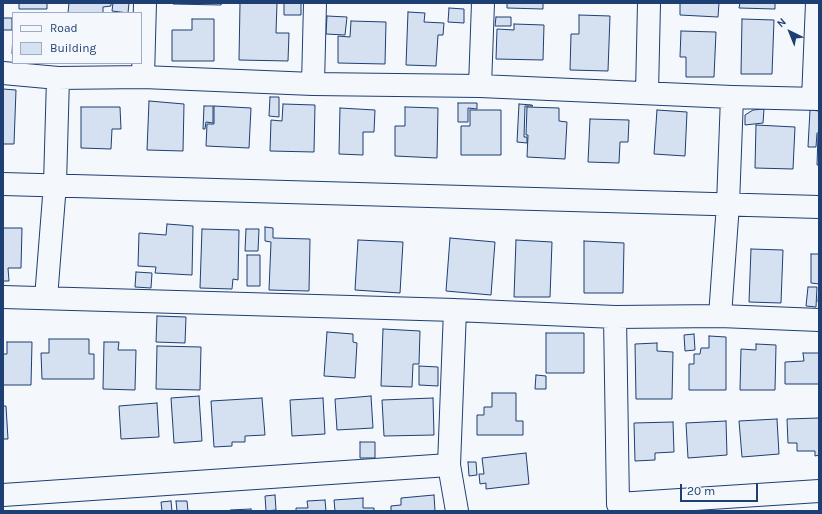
<!DOCTYPE html>
<html>
<head>
<meta charset="utf-8">
<style>
	body { margin:0 }
	#map { position:relative; width:822px; height:514px; overflow:hidden; background:#f4f7fb; font-family:Karla,sans-serif }
	canvas { display:block }
	.frame { position:absolute; inset:0; border:4px solid #1d3f73; pointer-events:none }
	.legend { position:absolute; left:12px; top:12px; width:130px; height:52px; box-sizing:border-box; background:#f4f7fb; border:1px solid #9eadc5; margin:0; padding:5px 7px; list-style:none; font-size:12px; color:#1d3f73 }
	.legend li { display:flex; align-items:center; gap:8px; height:20px }
	.legend b { width:20px; border:1px solid #9eadc5 }
	.north { position:absolute; left:770px; top:12px; width:40px; height:40px; -webkit-text-stroke:3px #f4f7fb; paint-order:stroke; rotate:317deg; font-size:11px; font-weight:700; line-height:16px; text-align:center; color:#1d3f73 }
	.north::after { content:''; display:block; margin:auto; width:14px; height:18px; background:#1d3f73; clip-path:polygon(50% 0,100% 100%,50% 72%,0 100%) }
	.scale { position:absolute; left:680px; top:484px; width:78px; height:18px; box-sizing:border-box; border:2px solid #1d3f73; border-top:0; padding-left:5px; font-size:12px; line-height:14px; white-space:nowrap; color:#1d3f73; -webkit-text-stroke:3px #f4f7fb; paint-order:stroke }
</style>
</head>
<body>
<div id="map">
<canvas width="822" height="514"></canvas>
<div class="frame"></div>
<ul class="legend">
<li><b style="height:5px;background:#f4f7fb"></b>Road</li>
<li><b style="height:11px;background:#d5e0f0"></b>Building</li>
</ul>
<div class="north">N</div>
<div class="scale">20 m</div>
</div>
<script>
const ctx = document.querySelector('canvas').getContext('2d');
ctx.lineJoin = 'round';
function fillPath(path, color) {
  ctx.fillStyle = color;
  ctx.fill(path, 'evenodd');
}
function toPath(rows) {
  const path = new Path2D();
  for (const r of rows) {
    path.moveTo(r[0], r[1]);
    for (let i = 2; i < r.length; i += 2) path.lineTo(r[i], r[i + 1]);
  }
  return path;
}
function trace(path, color, width, dash) {
  ctx.strokeStyle = color;
  ctx.lineWidth = width;
  ctx.lineCap = dash ? 'butt' : 'round';
  ctx.setLineDash(dash || []);
  ctx.stroke(path);
}
const building = toPath([
	[19,3,47,3,47,9,19,9,19,3],
	[69,3,111,3,111,6,103,7,103,13,68,13,69,3],
	[113,3,129,3,128,13,112,11,113,3],
	[173,3,222,3,221,5,173,4,173,3],
	[240,3,277,3,276,33,289,33,288,61,239,60,240,3],
	[284,3,301,3,301,15,284,15,284,3],
	[507,3,543,3,543,9,507,8,507,3],
	[680,3,719,3,718,17,680,15,680,3],
	[740,3,775,3,775,9,739,8,740,3],
	[449,8,464,9,464,23,448,22,449,8],
	[408,12,425,13,424,22,444,23,443,35,438,35,436,66,406,65,408,12],
	[579,15,610,16,608,71,570,70,571,34,579,34,579,15],
	[327,16,347,17,345,35,326,34,327,16],
	[496,17,511,17,511,26,495,26,496,17],
	[3,18,12,18,12,30,3,30,3,18],
	[192,19,214,19,214,61,172,61,172,30,192,30,192,19],
	[742,19,774,20,772,74,741,74,742,19],
	[351,21,386,22,385,64,338,63,338,36,350,37,351,21],
	[514,24,544,25,543,60,496,59,497,29,514,30,514,24],
	[681,31,716,32,714,77,686,77,686,57,680,57,681,31],
	[13,33,13,54,12,54,13,33],
	[3,89,16,90,14,144,3,144,3,89],
	[270,97,279,97,279,117,269,116,270,97],
	[149,101,184,104,183,151,147,150,149,101],
	[458,103,477,103,477,109,468,108,468,122,458,122,458,103],
	[283,104,315,105,314,152,270,151,271,120,282,121,283,104],
	[519,104,532,105,533,106,525,106,524,137,527,137,527,143,517,142,519,104],
	[204,106,213,106,213,123,206,122,205,129,203,129,204,106],
	[214,106,251,108,249,148,206,146,207,124,214,124,214,106],
	[81,107,120,107,121,129,112,129,111,149,81,148,81,107],
	[405,107,438,108,437,158,395,156,395,126,405,126,405,107],
	[527,107,559,108,559,121,567,122,565,159,527,157,528,135,526,135,527,107],
	[340,108,375,110,374,132,363,132,363,155,339,154,340,108],
	[764,109,763,123,745,125,745,115,753,110,764,109],
	[470,110,501,110,501,155,461,155,461,126,470,126,470,110],
	[657,110,687,112,685,156,654,154,657,110],
	[810,110,819,111,819,133,817,133,816,147,808,147,810,110],
	[590,119,629,120,628,142,620,142,619,163,588,162,590,119],
	[756,125,795,127,793,169,755,168,756,125],
	[818,135,819,135,819,165,817,165,818,135],
	[167,224,193,226,192,275,155,273,156,267,138,266,139,233,166,235,167,224],
	[265,227,273,228,273,238,310,239,309,291,269,290,271,242,265,241,265,227],
	[3,228,22,228,21,268,8,268,9,281,3,281,3,228],
	[202,229,239,230,238,280,233,279,232,289,200,288,202,229],
	[246,229,259,229,258,251,245,251,246,229],
	[450,238,495,242,491,295,446,291,450,238],
	[358,240,403,242,400,293,355,290,358,240],
	[516,240,552,242,550,297,514,297,516,240],
	[584,241,624,243,623,293,584,293,584,241],
	[751,249,783,250,781,303,749,302,751,249],
	[811,254,819,254,819,302,818,302,819,284,811,283,811,254],
	[247,255,260,255,260,286,247,286,247,255],
	[136,272,152,273,151,288,135,287,136,272],
	[808,287,817,287,816,307,806,306,808,287],
	[157,316,186,317,185,343,156,342,157,316],
	[383,329,420,331,419,364,413,364,412,387,381,386,383,329],
	[327,332,353,334,353,342,357,343,355,378,324,376,327,332],
	[546,333,584,333,584,373,546,373,546,333],
	[694,334,695,350,685,351,684,335,694,334],
	[709,336,726,337,726,390,689,390,689,364,694,364,694,354,700,354,701,348,709,348,709,336],
	[49,339,89,339,89,354,94,354,94,379,42,379,41,353,49,353,49,339],
	[7,342,32,342,31,385,3,385,3,354,7,354,7,342],
	[104,342,119,342,118,350,136,350,135,390,103,389,104,342],
	[657,343,657,351,673,352,672,399,636,399,635,344,657,343],
	[756,344,776,345,775,390,740,390,741,349,756,350,756,344],
	[157,346,201,347,200,390,156,389,157,346],
	[803,353,819,353,819,384,785,384,785,362,804,361,803,353],
	[419,366,438,367,438,386,419,385,419,366],
	[536,375,546,376,546,389,535,389,536,375],
	[492,393,516,393,516,421,523,421,523,435,477,435,477,415,484,415,484,407,492,407,492,393],
	[199,396,202,441,174,443,171,398,199,396],
	[371,396,373,428,337,430,335,399,371,396],
	[262,398,265,435,245,436,245,442,232,442,232,446,214,447,211,401,262,398],
	[323,398,325,434,292,436,290,400,323,398],
	[433,398,434,435,384,436,382,400,433,398],
	[157,403,159,437,121,439,119,406,157,403],
	[3,406,6,406,8,439,3,439,3,406],
	[819,418,819,455,815,456,815,451,797,451,797,443,788,443,787,419,819,418],
	[777,419,779,454,742,457,739,421,777,419],
	[726,421,727,455,688,458,686,423,726,421],
	[673,422,674,452,655,453,655,460,635,461,634,423,673,422],
	[360,442,375,442,375,458,360,458,360,442],
	[526,453,529,484,486,489,486,483,480,484,479,474,484,474,482,458,526,453],
	[468,462,476,462,477,475,469,476,468,462],
	[275,495,276,510,266,511,265,496,275,495],
	[434,495,435,511,391,511,391,506,401,505,401,498,434,495],
	[363,498,363,508,374,508,374,511,335,511,334,500,363,498],
	[325,500,326,511,296,511,296,508,308,508,307,501,325,500],
	[171,501,172,511,162,511,161,502,171,501],
	[176,501,187,501,188,511,177,511,176,501],
	[251,509,251,511,230,511,230,510,251,509]
]);
fillPath(building, '#d5e0f0');
trace(building, '#1d3f73', 1);
const minor = toPath([
	[3,73,58,78,143,77,313,84,480,86,732,97,819,99],
	[143,77,145,3],
	[313,84,315,3],
	[480,86,483,3],
	[647,93,649,3],
	[813,99,817,3],
	[3,184,819,207],
	[3,297,455,310,615,317,720,316,819,320],
	[46,298,55,184,58,78],
	[455,310,449,465,457,511],
	[720,316,728,204,732,97],
	[615,317,618,504,621,511],
	[3,495,449,465],
	[618,504,819,491]
]);
trace(minor, '#1d3f73', 24);
trace(minor, '#f4f7fb', 22);
</script>
</body>
</html>
